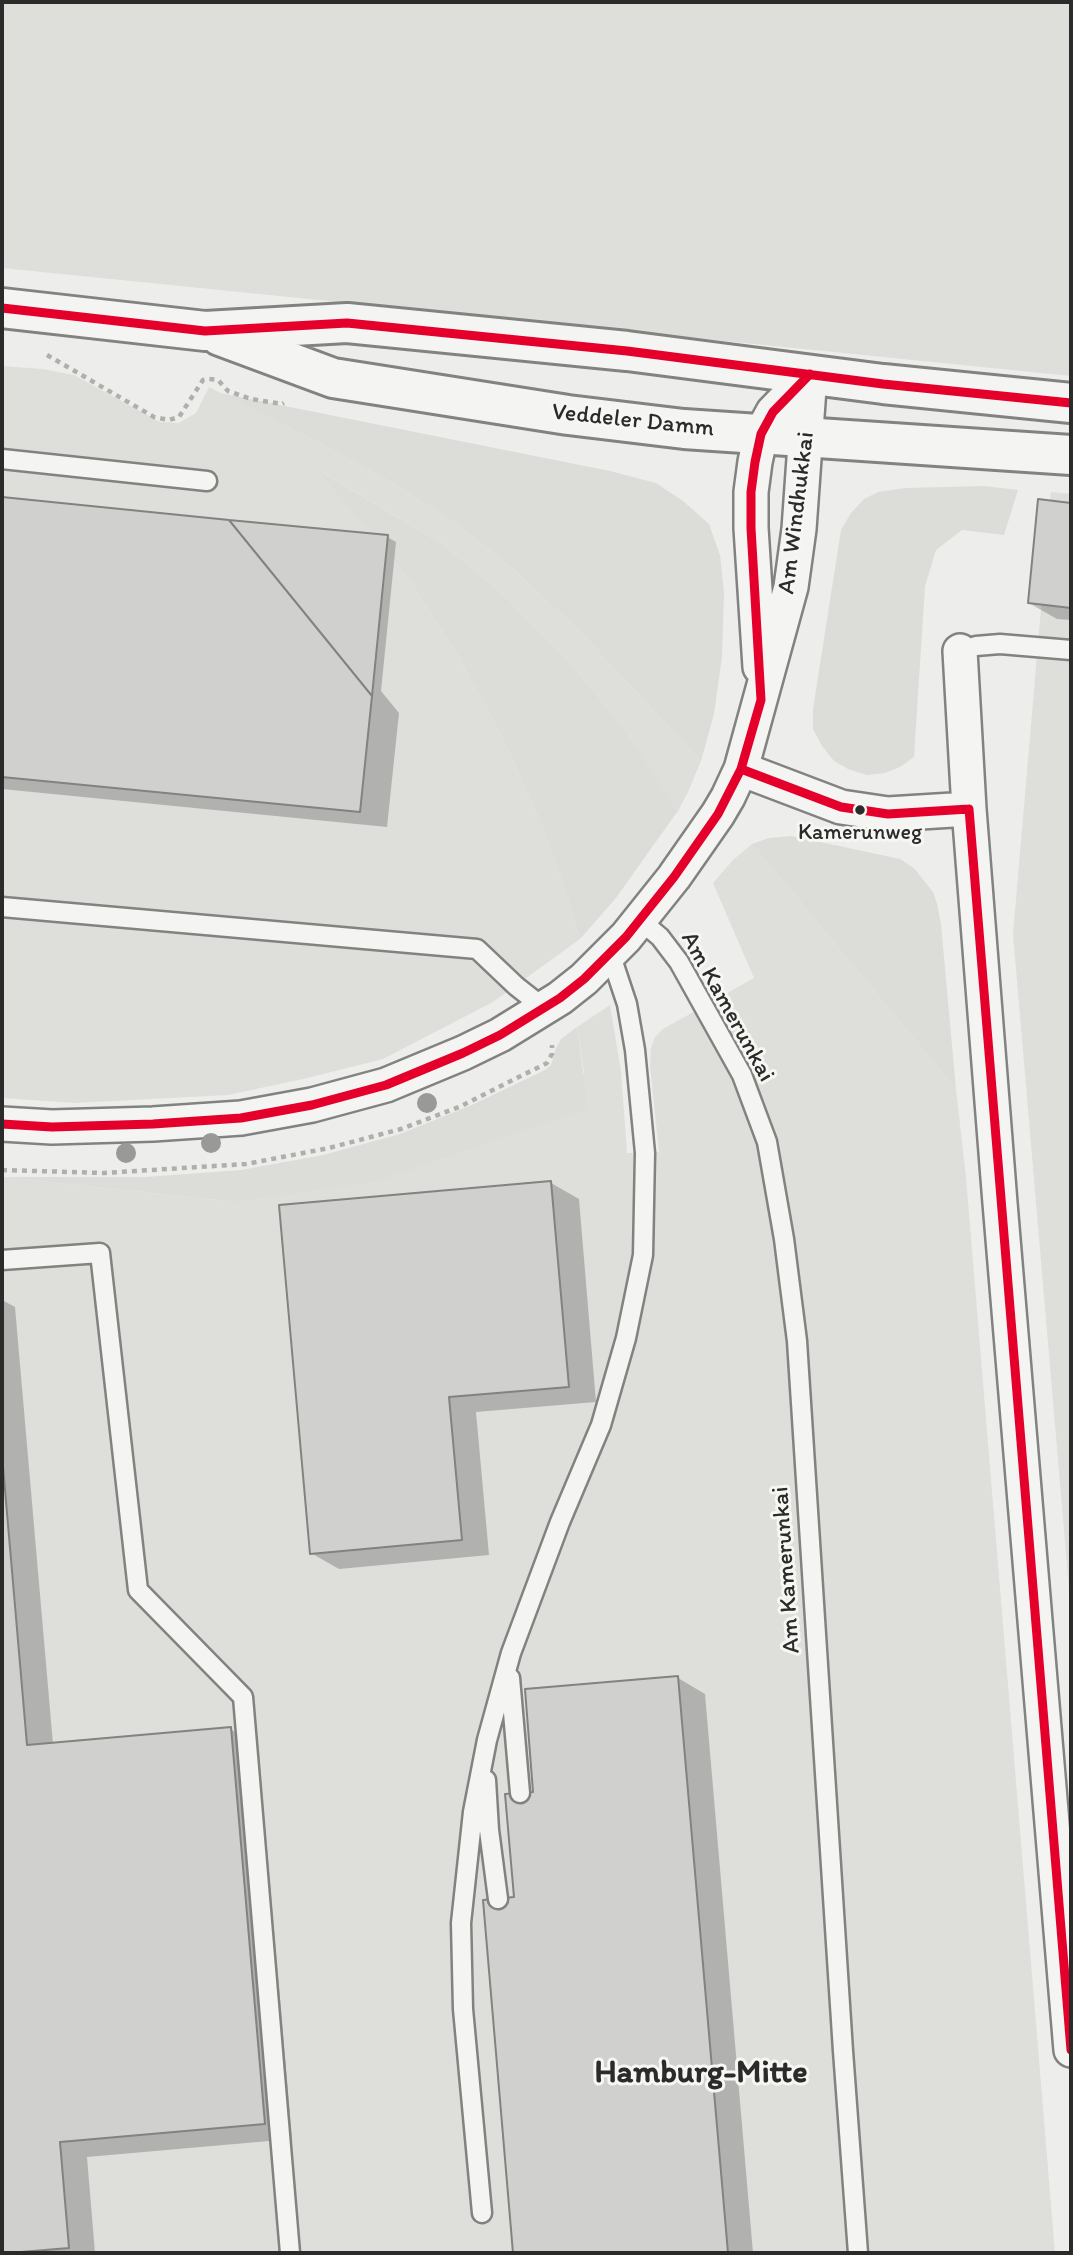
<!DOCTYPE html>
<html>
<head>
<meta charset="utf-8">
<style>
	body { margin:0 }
	#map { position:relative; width:1073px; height:2255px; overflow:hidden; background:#ededeb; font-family:Itim,sans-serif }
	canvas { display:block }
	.frame { position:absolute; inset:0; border:4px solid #2b2b2b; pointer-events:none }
</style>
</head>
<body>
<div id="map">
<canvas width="1073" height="2255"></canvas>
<div class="frame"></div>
</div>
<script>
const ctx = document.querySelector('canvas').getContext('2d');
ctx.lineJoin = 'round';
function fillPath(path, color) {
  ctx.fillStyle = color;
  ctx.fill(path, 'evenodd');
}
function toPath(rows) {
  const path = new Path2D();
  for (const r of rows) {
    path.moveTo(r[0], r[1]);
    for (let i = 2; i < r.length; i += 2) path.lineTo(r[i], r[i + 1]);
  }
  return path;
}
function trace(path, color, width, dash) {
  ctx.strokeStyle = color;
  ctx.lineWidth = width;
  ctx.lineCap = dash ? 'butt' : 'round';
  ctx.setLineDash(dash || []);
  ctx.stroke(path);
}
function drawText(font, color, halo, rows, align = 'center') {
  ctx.font = font + ' Itim,sans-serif';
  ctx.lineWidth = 6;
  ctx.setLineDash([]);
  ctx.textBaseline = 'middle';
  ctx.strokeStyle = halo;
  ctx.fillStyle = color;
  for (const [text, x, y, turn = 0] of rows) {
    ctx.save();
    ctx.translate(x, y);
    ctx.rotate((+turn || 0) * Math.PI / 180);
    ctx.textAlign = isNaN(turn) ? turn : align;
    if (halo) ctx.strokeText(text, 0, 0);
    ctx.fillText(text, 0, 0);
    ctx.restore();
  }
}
fillPath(toPath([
	[2,2,1071,2,1071,376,2,268],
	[2,366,43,369,74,375,160,422,179,423,196,413,209,387,323,445,397,485,458,525,512,568,579,631,701,761,688,792,677,813,639,749,611,712,562,654,507,598,444,545,320,471,409,579,458,656,501,735,538,816,563,883,580,939,493,1002,383,1059,303,1079,228,1095,75,1103,2,1098],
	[1051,492,1071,494,1071,1612,1013,934],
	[752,844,956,1089,966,1177,1055,2253,2,2253,2,1177,236,1202,584,1073,577,1027,610,1005,621,1071,627,1153,659,1152,650,1066,651,1048,655,1037,663,1029,754,978,713,883,733,860]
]), '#dededb');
fillPath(toPath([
	[220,393,610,471,656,483,683,501,709,524,720,555,724,593,722,657,714,714,701,761,579,631,512,568,458,525,397,485,323,445],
	[318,470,444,545,507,598,562,654,611,712,639,749,677,812,616,898,580,939,563,883,538,816,501,735,458,656,409,579],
	[984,486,1018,490,1004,535,962,530,936,550,925,586,914,757,900,767,885,773,867,775,848,769,834,761,822,746,813,729,813,709,841,530,851,513,864,499,878,492,905,488],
	[792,836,900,859,914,868,933,892,937,904,941,924,956,1089,752,844,769,838],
	[577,1027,588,1109,377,1181,236,1202,2,1177,145,1177,241,1170,323,1155,400,1134,474,1104,545,1070,551,1065,556,1048,561,1039]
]), '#dcdcd9');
fillPath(toPath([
	[2,499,387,537,396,542,381,691,399,713,387,827,2,789],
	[1040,501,1071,504,1071,620,1057,619,1029,603],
	[551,1183,579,1199,596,1402,476,1412,489,1555,339,1569,311,1553],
	[2,1300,15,1307,53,1744,230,1729,258,1745,292,2139,87,2157,95,2253,2,2253],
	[678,1678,705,1694,753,2253,515,2253,485,1901,516,1899,535,1793]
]), '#0003');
const building = toPath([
	[2,497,229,520,372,696,360,812,2,777,2,497],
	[1038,499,1071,503,1071,608,1028,603,1038,499],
	[229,520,388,535,372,696,229,520],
	[551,1181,569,1387,449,1397,462,1540,310,1554,279,1205,551,1181],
	[2,1455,27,1745,231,1727,265,2124,60,2142,69,2248,9,2253,2,2253,2,1455],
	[678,1676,728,2253,513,2253,483,1900,514,1897,505,1794,533,1792,525,1689,678,1676]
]);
fillPath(building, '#d0d0cf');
trace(building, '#828281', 2);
const lane = toPath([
	[2,459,207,481],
	[960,651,976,646,1000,644,1071,650],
	[2,907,477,949,516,986,544,1008],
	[641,921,660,937,679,962,742,1075,767,1142,784,1239,797,1341,843,2051,858,2253],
	[2,1260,100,1253,138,1590,243,1697,290,2253],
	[510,1678,520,1793],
	[486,1780,489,1830,498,1899],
	[482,2213,463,2009,461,1923,473,1812,487,1740,511,1653,560,1522,601,1425,626,1338,643,1255,645,1153,635,1050,627,1004,610,953]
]);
const street = toPath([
	[960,651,969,809,1000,1203,1071,2050],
	[760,667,751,528,751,492,755,462,761,434,773,412,810,374],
	[741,769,841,807,888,814,969,809],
	[2,1124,52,1127,153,1124,241,1118,312,1105,386,1085,463,1053,500,1035,560,998,584,979,626,937,674,877,718,814,728,797,741,769,791,587,799,529,810,374]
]);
const primary = toPath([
	[2,308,205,331,347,323,627,351,883,384,1071,403],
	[220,336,333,378,568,415,684,429,1071,455]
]);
trace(lane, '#828281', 23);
trace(street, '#828281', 38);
trace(primary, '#828281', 44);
trace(toPath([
	[47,355,154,417,169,420,179,417,203,380,209,379,218,380,228,391,251,399,282,404,284,403],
	[2,1170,104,1173,246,1164,329,1148,401,1129,459,1107,547,1063,552,1054,552,1045]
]), '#afafae', 4.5, [5, 5]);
trace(lane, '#f4f4f2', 18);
trace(street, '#f4f4f2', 33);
trace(primary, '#f4f4f2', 38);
trace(toPath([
	[2,308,205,331,347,323,627,351,883,384,1071,403],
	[741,769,841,807,888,814,969,809],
	[969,809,1071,2050],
	[2,1124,52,1127,153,1124,241,1118,312,1105,386,1085,463,1053,500,1035,560,998,584,979,626,937,674,877,718,814,741,769,761,700,751,528,751,492,755,462,761,434,773,412,810,374]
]), '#e4002b', 9);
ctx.fillStyle = '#999997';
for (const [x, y] of [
	[427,1103],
	[211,1143],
	[126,1153]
]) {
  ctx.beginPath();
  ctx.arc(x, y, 10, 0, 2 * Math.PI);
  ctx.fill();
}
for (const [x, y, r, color] of [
	[860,810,6,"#2b2b2b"]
]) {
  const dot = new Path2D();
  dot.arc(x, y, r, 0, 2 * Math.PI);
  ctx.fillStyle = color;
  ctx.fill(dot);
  trace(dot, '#f6f6f2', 2.5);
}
drawText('22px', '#2b2b2b', '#f6f6f2', [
	["Kamerunweg",860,833]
]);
drawText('24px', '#2b2b2b', '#f6f6f2', [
	["Veddeler Damm",633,421,6],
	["Am Windhukkai",797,513,-83],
	["Am Kamerunkai",727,1007,61],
	["Am Kamerunkai",787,1570,-94]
]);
drawText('bold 32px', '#2b2b2b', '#f6f6f2', [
	["Hamburg-Mitte",701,2074]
]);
</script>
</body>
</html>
